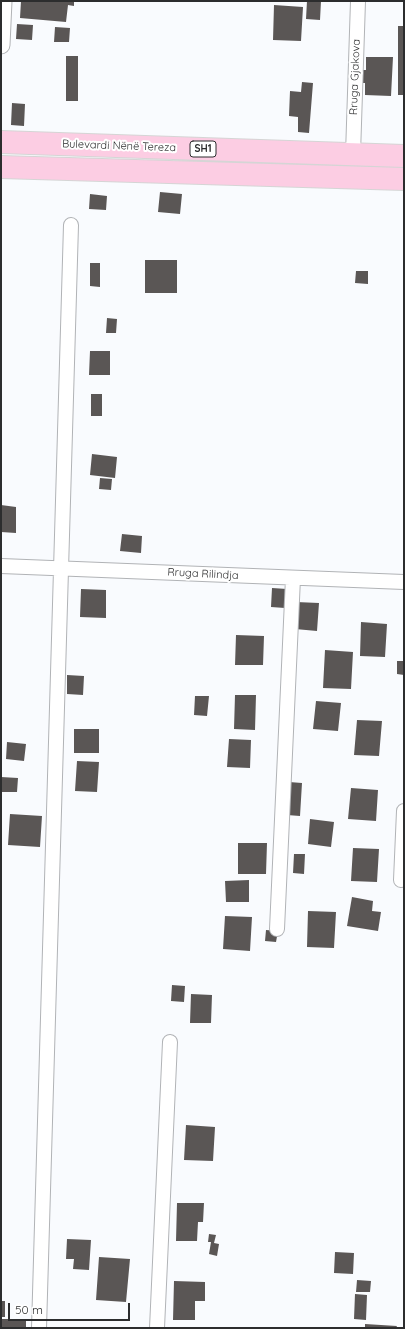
<!DOCTYPE html>
<html>
<head>
<meta charset="utf-8">
<style>
	body { margin:0 }
	#map { position:relative; width:405px; height:1329px; overflow:hidden; background:#f9fbfe; font-family:Quicksand,sans-serif }
	canvas { display:block }
	.frame { position:absolute; inset:0; border:2px solid #2c2d2e; pointer-events:none }
	.scale { position:absolute; left:8px; top:1303px; width:122px; height:18px; box-sizing:border-box; border:2px solid #2c2d2e; border-top:0; padding-left:5px; font-size:12px; line-height:14px; white-space:nowrap; color:#2c2d2e; -webkit-text-stroke:3px #fff; paint-order:stroke }
</style>
</head>
<body>
<div id="map">
<canvas width="405" height="1329"></canvas>
<div class="frame"></div>
<div class="scale">50 m</div>
</div>
<script>
const ctx = document.querySelector('canvas').getContext('2d');
ctx.lineJoin = 'round';
function fillPath(path, color) {
  ctx.fillStyle = color;
  ctx.fill(path, 'evenodd');
}
function toPath(rows) {
  const path = new Path2D();
  for (const r of rows) {
    path.moveTo(r[0], r[1]);
    for (let i = 2; i < r.length; i += 2) path.lineTo(r[i], r[i + 1]);
  }
  return path;
}
function trace(path, color, width, dash) {
  ctx.strokeStyle = color;
  ctx.lineWidth = width;
  ctx.lineCap = dash ? 'butt' : 'round';
  ctx.setLineDash(dash || []);
  ctx.stroke(path);
}
function drawText(font, color, halo, rows, align = 'center') {
  ctx.font = font + ' Quicksand,sans-serif';
  ctx.lineWidth = 4;
  ctx.setLineDash([]);
  ctx.textBaseline = 'middle';
  ctx.strokeStyle = halo;
  ctx.fillStyle = color;
  for (const [text, x, y, turn = 0] of rows) {
    ctx.save();
    ctx.translate(x, y);
    ctx.rotate((+turn || 0) * Math.PI / 180);
    ctx.textAlign = isNaN(turn) ? turn : align;
    if (halo) ctx.strokeText(text, 0, 0);
    ctx.fillText(text, 0, 0);
    ctx.restore();
  }
}
fillPath(toPath([
	[21,1,74,1,74,6,68,5,66,22,20,18],
	[307,1,321,1,320,20,306,19],
	[274,5,303,7,301,41,273,40],
	[17,24,33,25,32,40,16,39],
	[398,26,404,26,404,95,398,95],
	[55,27,70,28,69,42,54,42],
	[66,56,78,56,78,101,66,101],
	[366,57,393,57,391,96,365,95,365,83,361,83,361,70,366,70],
	[302,82,313,83,309,133,298,132,298,117,289,116,290,91,301,92],
	[12,103,25,104,24,126,11,125],
	[160,192,182,194,180,214,158,212],
	[90,194,107,196,106,210,89,209],
	[145,260,177,260,177,293,145,293],
	[90,263,100,263,100,287,90,286],
	[356,271,368,271,368,284,355,283],
	[107,318,117,319,116,333,106,333],
	[90,351,110,351,110,375,89,375],
	[91,394,102,394,102,416,91,416],
	[92,454,117,457,115,478,90,475],
	[100,478,112,479,111,490,99,489],
	[1,505,16,507,16,533,1,532],
	[122,534,142,536,141,553,120,551],
	[272,588,287,589,285,608,271,607],
	[81,589,106,590,106,618,80,617],
	[296,602,319,603,317,631,295,629],
	[361,622,387,624,385,657,360,656],
	[236,635,264,636,263,665,235,665],
	[325,650,353,652,351,689,323,688],
	[397,661,404,661,404,675,397,674],
	[67,675,84,676,83,695,67,694],
	[235,695,256,695,255,730,234,729],
	[195,696,209,696,207,716,194,715],
	[316,701,341,703,338,731,313,729],
	[357,720,382,721,379,756,354,755],
	[74,729,99,729,99,753,74,753],
	[229,739,251,740,250,768,227,767],
	[7,742,26,744,24,761,6,759],
	[77,761,99,762,97,792,75,791],
	[1,777,18,778,17,792,1,792],
	[289,782,302,783,300,816,287,815],
	[351,788,378,790,376,821,348,819],
	[10,814,42,816,40,847,8,845],
	[310,819,334,822,331,847,308,844],
	[238,843,267,843,266,874,238,874],
	[353,848,379,849,377,882,351,881],
	[294,854,305,854,304,874,293,873],
	[249,880,249,902,226,902,225,881],
	[352,897,373,901,372,911,381,912,378,931,347,926],
	[308,911,336,912,334,948,307,947],
	[225,916,252,917,250,951,223,949],
	[266,930,278,931,276,942,265,941],
	[172,985,185,986,184,1002,171,1001],
	[191,994,212,995,211,1023,190,1023],
	[186,1125,215,1127,213,1161,184,1160],
	[177,1203,204,1203,203,1222,198,1222,197,1241,176,1241],
	[209,1234,216,1235,214,1243,219,1244,217,1256,209,1254,211,1242,208,1242],
	[67,1239,91,1240,89,1270,73,1269,74,1259,66,1259],
	[335,1252,354,1253,353,1274,334,1273],
	[99,1257,130,1259,126,1302,96,1300],
	[357,1280,371,1281,370,1292,356,1292],
	[174,1281,205,1282,205,1301,195,1301,195,1320,173,1320],
	[355,1294,367,1295,366,1320,354,1319],
	[1,1301,5,1301,5,1317,1,1317],
	[1,1319,26,1319,26,1328,1,1328],
	[365,1324,397,1326,396,1328,365,1328]
]), '#5a5655');
const minor = toPath([
	[353,154,358,1],
	[1,566,404,582],
	[401,880,404,811],
	[277,929,293,578],
	[39,1328,71,225],
	[157,1328,170,1042]
]);
const tertiary = toPath([
	[1,45,3,1]
]);
const primary = toPath([
	[1,142,404,156],
	[1,167,404,179]
]);
trace(minor, '#b1b3b6', 16);
trace(tertiary, '#b1b3b6', 19);
trace(primary, '#d5d5d5', 24);
trace(minor, '#fff', 14);
trace(tertiary, '#fff', 17);
trace(primary, '#fccde3', 22);
for (const [x, y, w] of [
	[203,149,26]
]) {
  const box = new Path2D();
  box.roundRect(x - w / 2, y - 8, w, 16, 3);
  ctx.fillStyle = '#fff';
  ctx.fill(box);
  trace(box, '#2c2d2e', 1);
}
drawText('bold 10px', '#2c2d2e', null, [
	["SH1",203,149]
]);
drawText('11px', '#2c2d2e', '#fff', [
	["Rruga Gjakova",355,77,-88],
	["Bulevardi Nënë Tereza",119,146,2],
	["Rruga Rilindja",203,574,3]
]);
</script>
</body>
</html>
